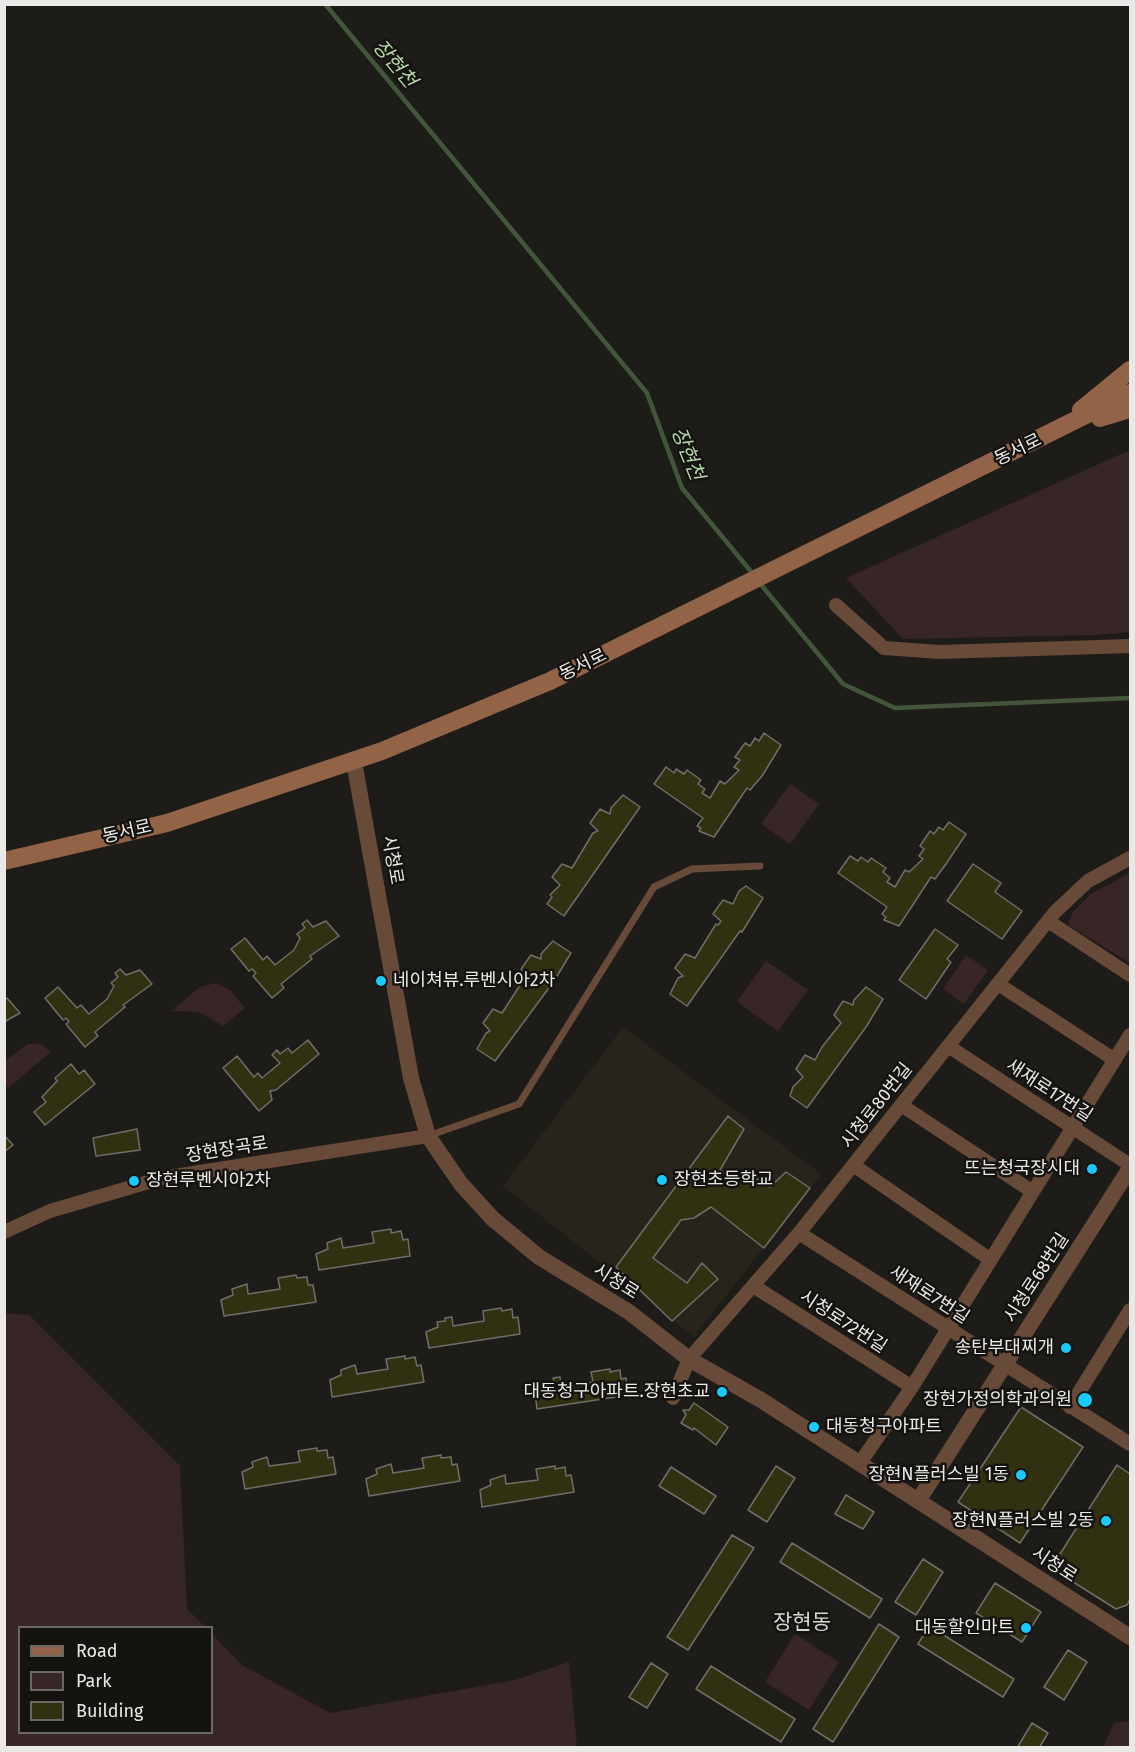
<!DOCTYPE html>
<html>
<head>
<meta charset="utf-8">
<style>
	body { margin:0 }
	#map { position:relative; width:1135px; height:1752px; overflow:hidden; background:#1e1c19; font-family:"Fira Sans",sans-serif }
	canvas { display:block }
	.frame { position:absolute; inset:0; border:6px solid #eae9e7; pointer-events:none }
	.legend { position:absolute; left:18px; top:1626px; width:195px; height:108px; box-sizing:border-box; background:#151310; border:2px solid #6a6966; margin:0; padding:8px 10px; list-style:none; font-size:18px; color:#eae9e7 }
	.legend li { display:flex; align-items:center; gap:12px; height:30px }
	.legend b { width:30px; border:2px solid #6a6966 }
</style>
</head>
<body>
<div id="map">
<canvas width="1135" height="1752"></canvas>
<div class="frame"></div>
<ul class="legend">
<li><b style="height:8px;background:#936348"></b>Road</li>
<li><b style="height:16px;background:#382525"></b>Park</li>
<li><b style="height:16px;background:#313111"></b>Building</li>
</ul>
</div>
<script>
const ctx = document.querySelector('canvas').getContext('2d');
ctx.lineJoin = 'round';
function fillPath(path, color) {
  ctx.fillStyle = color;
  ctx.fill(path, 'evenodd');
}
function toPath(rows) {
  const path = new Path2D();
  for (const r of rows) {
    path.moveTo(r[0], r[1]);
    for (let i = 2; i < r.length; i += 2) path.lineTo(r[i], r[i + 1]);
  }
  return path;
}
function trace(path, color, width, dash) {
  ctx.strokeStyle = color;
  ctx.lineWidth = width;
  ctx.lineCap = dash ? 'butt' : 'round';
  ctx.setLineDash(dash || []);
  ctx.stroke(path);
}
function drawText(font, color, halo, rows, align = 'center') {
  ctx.font = font + ' "Fira Sans","Noto Sans KR",sans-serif';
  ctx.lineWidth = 5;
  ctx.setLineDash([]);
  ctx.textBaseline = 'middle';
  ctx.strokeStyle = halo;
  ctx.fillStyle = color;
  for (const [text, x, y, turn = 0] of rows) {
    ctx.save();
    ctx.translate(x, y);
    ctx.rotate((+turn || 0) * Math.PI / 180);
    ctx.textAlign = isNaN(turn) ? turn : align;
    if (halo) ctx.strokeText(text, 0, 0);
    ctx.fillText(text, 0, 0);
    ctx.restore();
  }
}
fillPath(toPath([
	[623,1027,821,1174,694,1337,503,1186]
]), '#28231b');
fillPath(toPath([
	[1130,450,1130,632,1098,635,903,639,846,578],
	[790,784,819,804,790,844,761,824],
	[1130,873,1130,963,1068,925,1072,913,1091,894],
	[966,955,988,970,964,1004,943,989],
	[766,961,808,990,778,1031,737,1002],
	[216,983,230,990,245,1008,223,1026,199,1012,171,1011,200,987],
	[28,1044,41,1044,51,1052,8,1088,5,1084,5,1061],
	[4,1313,29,1315,180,1466,187,1609,205,1627,20,1628,20,1732,212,1732,212,1634,242,1665,330,1713,515,1680,569,1662,577,1747,5,1747],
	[795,1634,839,1662,809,1710,765,1682],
	[1130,1721,1130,1747,1103,1747,1114,1723]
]), '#382525');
trace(toPath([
	[325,4,647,393,682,488,753,574],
	[758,581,843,684,895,708,1130,698]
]), '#43563c', 4.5);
const building = toPath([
	[764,733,781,745,762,776,750,790,747,788,714,837,699,831,701,828,697,826,703,818,654,784,666,767,674,773,676,769,684,774,687,770,701,780,698,784,705,789,702,793,710,798,720,781,725,784,739,770,734,767,740,760,735,757,745,743,750,746,755,738,759,741,764,733],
	[623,795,640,807,564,916,547,904,552,897,550,895,560,885,552,877,562,864,572,868,593,833,598,831,590,823,600,809,610,814,611,808,623,795],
	[949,822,966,834,946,864,935,879,931,877,899,926,884,920,886,917,882,914,887,907,838,873,850,856,858,861,861,857,868,862,871,858,886,868,883,872,890,878,887,882,895,887,905,870,909,872,923,859,919,856,924,849,920,846,930,831,934,834,939,827,943,830,949,822],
	[973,864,1001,883,995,892,1022,911,1002,939,947,901,973,864],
	[746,886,763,898,742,932,740,931,687,1006,670,994,678,978,683,976,675,968,685,954,695,958,716,924,718,925,721,921,713,914,723,900,733,904,739,891,746,886],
	[307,920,313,927,326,921,339,936,310,956,312,959,281,984,284,988,272,998,253,976,256,973,252,969,249,971,231,949,245,938,263,960,267,956,275,965,294,950,300,938,297,934,305,928,302,924,307,920],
	[935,929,958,945,947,959,951,962,926,999,899,980,935,929],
	[553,941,571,953,554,981,495,1061,477,1049,486,1033,490,1031,483,1023,493,1009,502,1013,524,979,526,980,528,976,521,969,531,955,541,959,541,954,553,941],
	[120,969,126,975,140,970,152,984,123,1005,125,1007,95,1032,98,1036,85,1047,66,1024,69,1022,66,1018,63,1020,45,998,58,987,77,1008,81,1005,89,1014,107,999,114,986,111,983,118,977,115,973,120,969],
	[866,987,883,999,866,1027,807,1108,790,1096,793,1087,803,1077,796,1069,805,1055,815,1060,822,1047,841,1023,834,1015,843,1001,853,1005,854,1000,866,987],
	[7,998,20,1013,4,1022,4,1000,7,998],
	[308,1040,319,1054,276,1090,270,1091,272,1100,259,1111,223,1068,237,1056,254,1077,258,1073,262,1078,280,1063,272,1055,277,1050,280,1054,288,1048,292,1053,308,1040],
	[71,1064,79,1074,84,1070,95,1084,45,1125,34,1112,46,1102,42,1097,57,1081,55,1078,71,1064],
	[728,1116,744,1129,720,1170,736,1179,745,1171,770,1187,786,1172,810,1188,764,1248,711,1207,694,1218,681,1220,653,1258,687,1283,702,1263,718,1279,672,1321,616,1267,728,1116],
	[137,1129,140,1150,96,1156,93,1138,137,1129],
	[4,1135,13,1145,4,1152,4,1135],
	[391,1229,391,1233,401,1231,403,1240,408,1239,410,1256,319,1270,316,1254,328,1249,327,1243,341,1238,343,1248,374,1243,372,1232,391,1229],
	[296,1275,297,1278,307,1277,308,1285,313,1285,316,1302,224,1316,221,1300,233,1295,232,1289,247,1284,248,1294,280,1289,278,1278,296,1275],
	[501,1308,502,1311,512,1309,513,1318,518,1317,520,1334,429,1348,426,1332,438,1327,437,1322,445,1321,445,1318,452,1317,453,1326,484,1321,483,1311,501,1308],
	[405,1356,405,1359,415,1357,417,1366,421,1365,424,1382,332,1397,330,1380,341,1375,341,1370,355,1365,357,1374,388,1369,386,1359,405,1356],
	[610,1369,610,1372,620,1370,621,1379,626,1378,629,1395,537,1409,535,1393,546,1388,546,1383,554,1381,553,1378,560,1377,562,1387,593,1382,591,1372,610,1369],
	[694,1403,728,1427,716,1445,694,1428,693,1430,681,1423,686,1415,683,1410,689,1410,694,1403],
	[1021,1407,1083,1447,1020,1543,958,1502,1021,1407],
	[317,1448,317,1451,327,1450,328,1458,333,1457,336,1474,245,1489,242,1472,253,1467,252,1462,267,1457,269,1466,300,1462,298,1451,317,1448],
	[441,1455,441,1458,451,1457,452,1465,457,1464,460,1481,369,1496,366,1479,377,1474,376,1469,391,1464,393,1473,424,1468,422,1458,441,1455],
	[1117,1465,1130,1474,1130,1599,1127,1605,1116,1609,1051,1568,1117,1465],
	[555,1466,555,1469,565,1467,566,1476,571,1475,574,1492,482,1507,480,1490,491,1485,490,1480,505,1475,506,1484,538,1480,536,1469,555,1466],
	[776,1466,795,1478,767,1522,748,1510,776,1466],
	[671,1467,716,1496,704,1514,659,1486,671,1467],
	[846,1495,874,1512,863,1529,835,1514,846,1495],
	[732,1535,754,1548,688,1650,667,1637,732,1535],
	[792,1543,882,1599,870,1618,780,1562,792,1543],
	[923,1559,943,1572,916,1615,895,1602,923,1559],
	[995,1583,1041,1612,1022,1642,976,1613,995,1583],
	[879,1624,899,1637,833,1742,813,1729,879,1624],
	[929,1626,1014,1679,1003,1697,918,1644,929,1626],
	[1068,1650,1087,1662,1064,1700,1044,1687,1068,1650],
	[651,1663,668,1674,647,1708,629,1697,651,1663],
	[711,1666,795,1719,781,1742,696,1689,711,1666],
	[1032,1723,1048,1733,1039,1748,1017,1748,1032,1723]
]);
fillPath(building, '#313111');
trace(building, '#6e6e6a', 1.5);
trace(toPath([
	[428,1136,519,1104,654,887,692,869,760,866]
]), '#684a39', 7);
trace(toPath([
	[836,605,884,648,940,652,1130,646],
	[1048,921,1130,975],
	[998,984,1115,1060],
	[948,1046,1130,1165],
	[901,1105,1033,1192],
	[853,1165,991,1260],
	[4,1232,50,1211,162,1178,428,1136],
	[799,1233,1130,1444],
	[755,1287,912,1387],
	[673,1398,689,1359,799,1233,1055,912,1088,881,1130,858],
	[1070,1407,1130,1310],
	[860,1463,912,1387,1130,1035]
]), '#684a39', 14);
trace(toPath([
	[354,762,411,1078,428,1136,461,1184,493,1219,539,1257,629,1312,689,1359,761,1400,1130,1637],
	[918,1501,1130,1168]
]), '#684a39', 16);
trace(toPath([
	[1081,410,1130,370],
	[1100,418,1130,409],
	[4,861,167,823,382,751,550,681,1130,393]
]), '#936348', 18);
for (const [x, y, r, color] of [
	[381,981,6,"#1bcafc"],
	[1092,1169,6,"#1bcafc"],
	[662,1180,6,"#1bcafc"],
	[134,1181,6,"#1bcafc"],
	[1066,1348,6,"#1bcafc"],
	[722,1392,6,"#1bcafc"],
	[1085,1400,8,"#1bcafc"],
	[814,1427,6,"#1bcafc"],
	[1021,1475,6,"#1bcafc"],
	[1106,1521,6,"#1bcafc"],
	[1026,1628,6,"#1bcafc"]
]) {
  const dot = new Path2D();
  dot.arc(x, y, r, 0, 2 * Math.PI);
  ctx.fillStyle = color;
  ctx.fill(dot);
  trace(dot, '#151310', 2);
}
drawText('18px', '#eae9e7', '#151310', [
	["동서로",1018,450,-26],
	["동서로",583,665,-26],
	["동서로",127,832,-13],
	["시청로",392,860,80],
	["새재로17번길",1049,1091,33],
	["시청로80번길",877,1106,-52],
	["장현장곡로",227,1150,-9],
	["시청로68번길",1037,1278,-57],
	["시청로",616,1282,32],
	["새재로7번길",929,1295,33],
	["시청로72번길",843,1322,33],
	["시청로",1054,1565,33]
]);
drawText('18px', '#eae9e7', '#151310', [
	["네이쳐뷰.루벤시아2차",393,981,"left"],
	["뜨는청국장시대",1080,1169],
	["장현초등학교",674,1180,"left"],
	["장현루벤시아2차",146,1181,"left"],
	["송탄부대찌개",1054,1348],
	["대동청구아파트.장현초교",710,1392],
	["장현가정의학과의원",1072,1400],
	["대동청구아파트",826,1427,"left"],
	["장현N플러스빌 1동",1009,1475],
	["장현N플러스빌 2동",1094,1521],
	["대동할인마트",1014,1628]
], 'right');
drawText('italic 20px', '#b4d9a6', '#151310', [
	["장현천",394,64,50],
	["장현천",687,454,68]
]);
drawText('21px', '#d7d5d0', '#151310', [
	["장현동",802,1623]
]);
</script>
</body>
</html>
